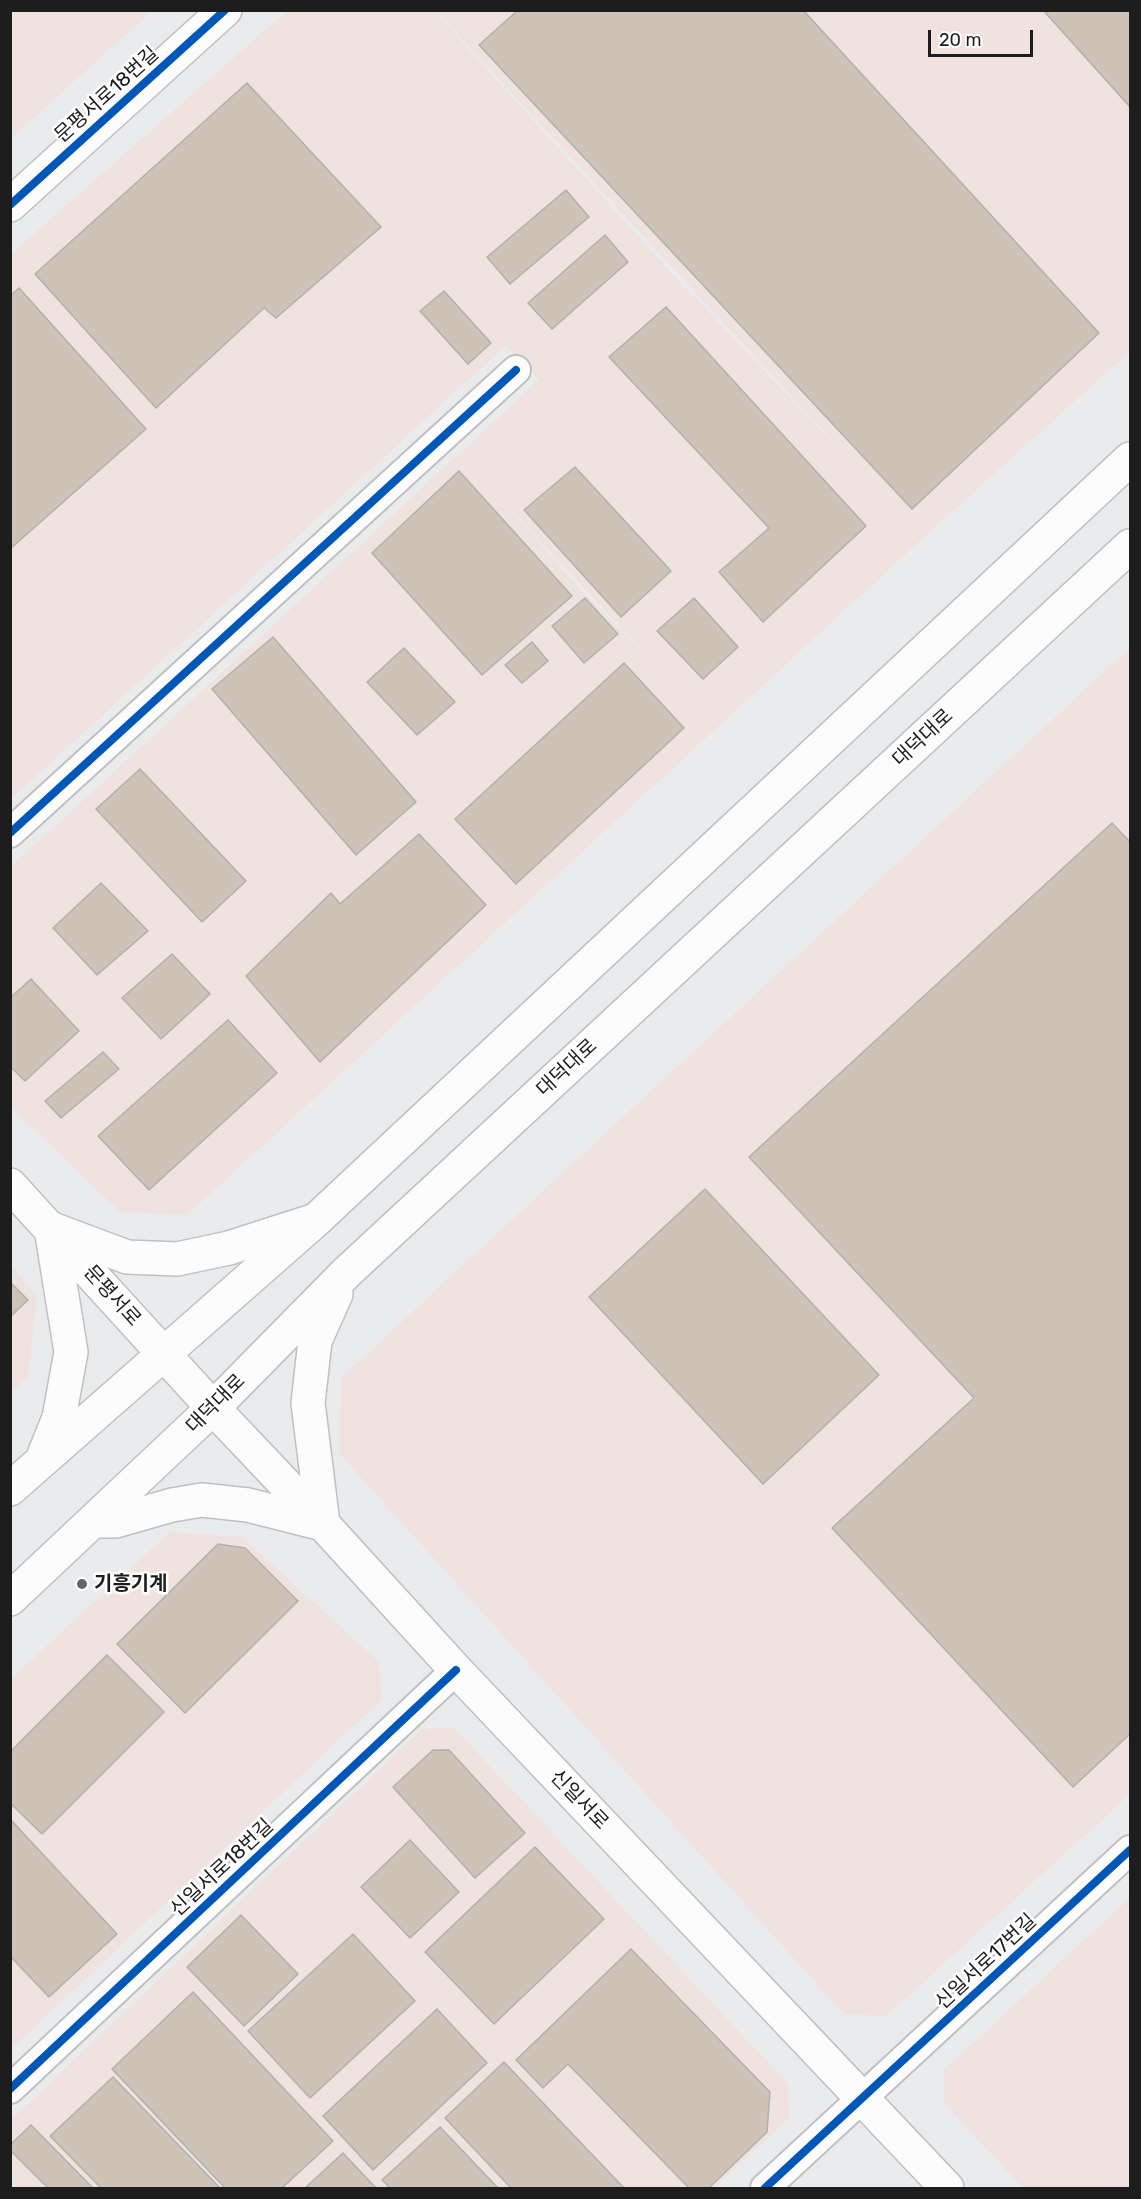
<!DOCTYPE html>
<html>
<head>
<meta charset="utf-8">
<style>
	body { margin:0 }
	#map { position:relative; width:1141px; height:2199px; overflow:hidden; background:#eaebec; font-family:Rubik,sans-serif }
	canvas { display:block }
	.frame { position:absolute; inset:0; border:12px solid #1d1d1e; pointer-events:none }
	.scale { position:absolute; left:928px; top:30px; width:105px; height:27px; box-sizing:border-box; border:3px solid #1d1d1e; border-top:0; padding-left:8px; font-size:18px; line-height:21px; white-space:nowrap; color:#1d1d1e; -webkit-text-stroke:4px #fff; paint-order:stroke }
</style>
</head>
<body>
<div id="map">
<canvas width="1141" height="2199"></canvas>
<div class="frame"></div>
<div class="scale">20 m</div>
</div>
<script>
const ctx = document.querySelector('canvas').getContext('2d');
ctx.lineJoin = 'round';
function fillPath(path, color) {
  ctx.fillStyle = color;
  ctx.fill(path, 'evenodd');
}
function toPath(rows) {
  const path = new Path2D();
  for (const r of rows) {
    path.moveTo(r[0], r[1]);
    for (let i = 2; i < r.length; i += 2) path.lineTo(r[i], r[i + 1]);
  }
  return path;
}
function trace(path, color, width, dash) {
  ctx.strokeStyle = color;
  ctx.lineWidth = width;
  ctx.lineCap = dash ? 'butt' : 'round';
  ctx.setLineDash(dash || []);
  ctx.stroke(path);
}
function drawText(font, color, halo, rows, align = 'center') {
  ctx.font = font + ' Rubik,"Noto Sans KR",sans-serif';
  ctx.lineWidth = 5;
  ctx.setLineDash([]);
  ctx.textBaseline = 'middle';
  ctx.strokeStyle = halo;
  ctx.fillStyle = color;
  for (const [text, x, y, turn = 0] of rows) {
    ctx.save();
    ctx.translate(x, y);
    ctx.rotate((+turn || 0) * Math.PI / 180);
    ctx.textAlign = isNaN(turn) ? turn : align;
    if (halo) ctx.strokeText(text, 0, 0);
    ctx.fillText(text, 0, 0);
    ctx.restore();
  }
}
fillPath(toPath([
	[11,10,152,10,152,11,11,138],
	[287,11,434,11,663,264,878,490,436,11,1130,11,1130,351,923,538,187,1215,120,1212,11,1107,11,867,539,380,506,345,11,799,10,255],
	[488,485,685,697,581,590],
	[1130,648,1130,1794,886,2016,844,2014,340,1454,341,1378],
	[11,1266,37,1295,28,1376,11,1393],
	[170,1532,242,1537,379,1662,381,1700,11,2049,11,1679],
	[454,1728,788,2084,789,2118,714,2188,11,2188,11,2120,422,1729],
	[1130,1898,1130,2188,1023,2188,944,2103,944,2070]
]), '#f0e2df');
const building = toPath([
	[518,10,803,10,1099,333,912,509,479,45,518,10],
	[1043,10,1130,10,1130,107,1043,10],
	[247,83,381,227,276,318,264,308,156,408,35,274,247,83],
	[566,190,589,217,510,284,487,257,566,190],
	[605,235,628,262,552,329,528,303,605,235],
	[19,288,146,429,10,549,10,296,19,288],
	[444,291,491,343,468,364,420,311,444,291],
	[666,307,866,526,763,622,719,572,769,528,609,357,666,307],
	[575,467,671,571,621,617,524,510,575,467],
	[459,471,572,596,482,675,372,553,459,471],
	[585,598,618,634,584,663,552,626,585,598],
	[694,598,738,647,703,679,657,631,694,598],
	[273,637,416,802,356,855,212,689,273,637],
	[532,642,548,661,522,683,505,665,532,642],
	[404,648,455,702,417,735,367,682,404,648],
	[624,663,684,728,516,884,455,819,624,663],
	[140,769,246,881,202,922,96,809,140,769],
	[1112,823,1130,842,1130,1734,1073,1787,832,1528,974,1398,749,1157,1112,823],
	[419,834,486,905,320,1062,246,976,331,893,340,904,419,834],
	[101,883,148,931,97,975,53,928,101,883],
	[172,954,210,994,161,1039,122,998,172,954],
	[31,979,79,1031,25,1081,10,1066,10,998,31,979],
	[228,1020,277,1073,149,1190,98,1136,228,1020],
	[103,1052,119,1069,61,1118,45,1101,103,1052],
	[705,1189,879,1375,763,1484,589,1297,705,1189],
	[10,1282,28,1300,10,1317,10,1282],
	[218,1544,245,1548,298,1601,185,1713,117,1644,218,1544],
	[107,1655,164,1712,42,1834,10,1803,10,1752,107,1655],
	[433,1750,449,1750,525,1833,475,1878,393,1787,433,1750],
	[10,1819,117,1934,49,1997,10,1956,10,1819],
	[410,1840,459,1892,410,1938,361,1887,410,1840],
	[535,1847,604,1919,494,2024,425,1952,535,1847],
	[241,1915,298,1974,244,2026,187,1967,241,1915],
	[353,1934,415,2001,310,2098,248,2031,353,1934],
	[631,1949,770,2092,767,2132,709,2188,689,2188,568,2064,543,2088,516,2060,631,1949],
	[193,1992,333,2141,282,2188,225,2188,112,2069,193,1992],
	[437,2009,487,2063,373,2170,323,2116,437,2009],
	[504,2062,624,2188,511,2188,445,2118,504,2062],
	[113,2077,220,2188,101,2188,50,2136,113,2077],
	[31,2125,93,2188,48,2188,10,2150,10,2145,31,2125],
	[440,2127,498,2188,390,2188,382,2180,440,2127],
	[343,2153,376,2188,305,2188,343,2153]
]);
fillPath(building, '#cec3b6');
trace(building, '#b0b1b1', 1.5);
const minor = toPath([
	[10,833,516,370],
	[10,2089,456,1670],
	[765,2188,1130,1850]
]);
const tertiary = toPath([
	[10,205,225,10]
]);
const secondary = toPath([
	[10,1185,213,1408,323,1524,456,1670,947,2188],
	[55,1230,127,1257,177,1259,229,1248,316,1220],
	[95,1521,116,1521,172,1505,202,1500,248,1505,323,1524]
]);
const primary = toPath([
	[44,1455,59,1418,71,1352,51,1228],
	[10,1489,316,1220,1130,459],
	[323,1524,308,1403,315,1341,336,1294],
	[10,1599,213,1408,346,1273,1130,546]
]);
trace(minor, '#bfc0c1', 32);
trace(tertiary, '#bfc0c1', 36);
trace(secondary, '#bfc0c1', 36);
trace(primary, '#bfc0c1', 36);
trace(minor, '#fcfcfc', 28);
trace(tertiary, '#fcfcfc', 33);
trace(secondary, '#fcfcfc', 33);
trace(primary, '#fcfcfc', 33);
trace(toPath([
	[10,205,225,10],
	[10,833,516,370],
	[10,2089,456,1670],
	[765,2188,1130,1850]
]), '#0057b8', 8);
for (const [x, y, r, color] of [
	[82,1584,6,"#656566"]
]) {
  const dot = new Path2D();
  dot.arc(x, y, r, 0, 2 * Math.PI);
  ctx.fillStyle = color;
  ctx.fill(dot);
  trace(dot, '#fff', 2);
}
drawText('20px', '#1d1d1e', '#fff', [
	["문평서로18번길",107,95,-42],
	["대덕대로",923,738,-43],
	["대덕대로",567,1068,-43],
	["문평서로",112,1296,48],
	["대덕대로",216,1404,-45],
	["신일서로",579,1800,46],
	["신일서로18번길",222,1868,-43],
	["신일서로17번길",986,1962,-43]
]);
drawText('bold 20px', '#1d1d1e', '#fff', [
	["기흥기계",94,1584]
], 'left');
</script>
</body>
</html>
